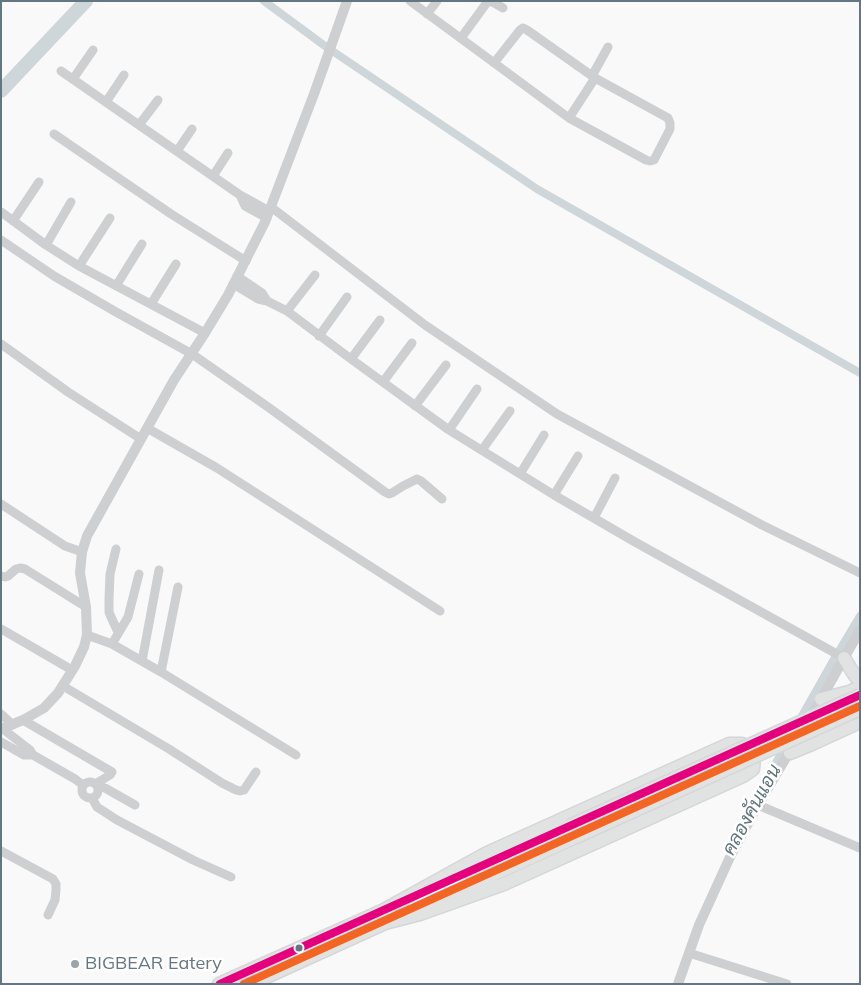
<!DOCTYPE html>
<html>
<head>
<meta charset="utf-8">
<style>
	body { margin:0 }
	#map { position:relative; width:861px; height:985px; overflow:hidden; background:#f9f9f9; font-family:Mulish,sans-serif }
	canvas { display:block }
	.frame { position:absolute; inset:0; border:2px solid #657683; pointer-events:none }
</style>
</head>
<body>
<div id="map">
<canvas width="861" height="985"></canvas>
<div class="frame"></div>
</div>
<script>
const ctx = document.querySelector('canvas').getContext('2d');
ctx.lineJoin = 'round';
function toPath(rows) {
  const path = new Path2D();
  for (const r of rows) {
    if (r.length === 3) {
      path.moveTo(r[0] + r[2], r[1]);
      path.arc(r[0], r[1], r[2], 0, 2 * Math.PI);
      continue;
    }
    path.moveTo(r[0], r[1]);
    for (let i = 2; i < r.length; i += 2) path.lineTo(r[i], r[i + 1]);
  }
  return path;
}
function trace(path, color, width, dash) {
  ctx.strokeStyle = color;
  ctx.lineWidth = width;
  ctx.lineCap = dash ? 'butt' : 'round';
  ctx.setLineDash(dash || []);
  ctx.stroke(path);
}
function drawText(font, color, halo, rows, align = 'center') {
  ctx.font = font + ' Mulish,Sarabun,sans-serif';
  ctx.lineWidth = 5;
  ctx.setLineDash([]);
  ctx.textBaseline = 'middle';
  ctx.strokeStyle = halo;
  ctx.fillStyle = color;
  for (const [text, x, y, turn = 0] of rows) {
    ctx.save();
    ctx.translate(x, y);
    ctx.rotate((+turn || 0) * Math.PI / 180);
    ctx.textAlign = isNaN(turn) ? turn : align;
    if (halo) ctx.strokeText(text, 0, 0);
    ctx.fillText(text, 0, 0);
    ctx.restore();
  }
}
trace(toPath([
	[264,1,325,46,537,189,860,373],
	[798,723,833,661,860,616],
	[757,797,788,741]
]), '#ced6d9', 8);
trace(toPath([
	[1,91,86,1]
]), '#ced6d9', 14);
const primary = toPath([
	[844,658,852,671,856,677,860,679],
	[821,699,849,692,860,687],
	[790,753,812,744,860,722],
	[468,872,569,826],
	[433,902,574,838],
	[380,912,487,853,729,744,742,744,750,749,754,757,753,769,743,776,504,884,420,914,385,923],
	[219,984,386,909],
	[251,984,392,920]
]);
trace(primary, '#d5d6d7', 15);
trace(toPath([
	[410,1,569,118,646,160,650,161,654,160,670,129,670,123,668,118,595,78,527,30,523,28,520,30,494,63],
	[491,1,503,8],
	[427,14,437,1],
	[461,38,488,1],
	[61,71,240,195],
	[592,76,608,47],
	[73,79,93,50],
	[106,102,124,75],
	[569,118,595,78],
	[139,125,158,100],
	[54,134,171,214,246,261],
	[177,151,192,129],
	[213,176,228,153],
	[271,207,425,325,557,414,762,525,860,573],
	[1,212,46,245,79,266,205,333],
	[267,218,245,206,240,195,269,211],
	[13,221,39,182],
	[1,240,54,276,116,312,192,354,268,407,385,492,389,494,392,493,403,486,417,479,421,481,442,499],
	[46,245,71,202],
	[79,266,110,218],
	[233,284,258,299,267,301,262,293,237,276],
	[116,286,142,244],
	[267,301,287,311,351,359,449,430,554,495,635,542,844,658],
	[151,304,176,264],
	[287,311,315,275],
	[319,336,347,297],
	[1,344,68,392,141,439],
	[351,359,380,320],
	[383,382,412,343],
	[415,406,446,365],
	[147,428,217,468,440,611],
	[449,430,477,389],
	[482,450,510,411],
	[520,474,544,435],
	[554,495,578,456],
	[1,504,65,546,82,552],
	[594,518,615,478],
	[116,549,110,574,109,599,109,612,111,617,118,632],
	[1,576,5,577,8,576,16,569,20,568,25,569,86,607],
	[1,629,72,670],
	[87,635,112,644,161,672,296,755],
	[112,644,128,617,139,574],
	[142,661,159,570],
	[161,672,178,587],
	[63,686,169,749,222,783,236,790,240,791,244,790,256,772],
	[1,714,13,725],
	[23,720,112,772,110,775,95,784],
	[1,742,24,755,33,755,30,750,3,729],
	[33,755,75,779,83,785],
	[90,790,8],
	[97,786,105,788,135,805],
	[92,798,97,807,117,820,193,860,231,877],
	[758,805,860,848],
	[1,851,53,879,56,884,56,890,55,900,48,915],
	[689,953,787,984]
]), '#cecfd0', 9);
trace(toPath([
	[1,729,23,720,44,708,58,693,75,666,84,647,87,635,86,607,80,573,82,552,87,536,141,439,174,380,205,333,228,295,265,222,314,94,347,1],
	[678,984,699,925,730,857,758,805,821,699,860,630]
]), '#cecfd0', 10);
trace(primary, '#e1e2e2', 12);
const primaryBridge = toPath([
	[569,826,860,695],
	[574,838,860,709]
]);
trace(primaryBridge, '#d5d6d7', 15, []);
trace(primaryBridge, '#e1e2e2', 12);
trace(toPath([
	[220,984,860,695]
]), '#e5007d', 8);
trace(toPath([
	[244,984,860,706]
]), '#f26522', 8);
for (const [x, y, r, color] of [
	[299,948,4.5,"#657683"],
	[75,964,5,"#99a4ac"]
]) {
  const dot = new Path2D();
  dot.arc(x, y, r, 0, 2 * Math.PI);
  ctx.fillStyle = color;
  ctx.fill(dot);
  trace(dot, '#fff', 2);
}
drawText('18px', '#657683', '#fff', [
	["BIGBEAR Eatery",85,964]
], 'left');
drawText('italic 19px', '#60757c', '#fff', [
	["คลองคันแอน",752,810,-61]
]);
</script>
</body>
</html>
